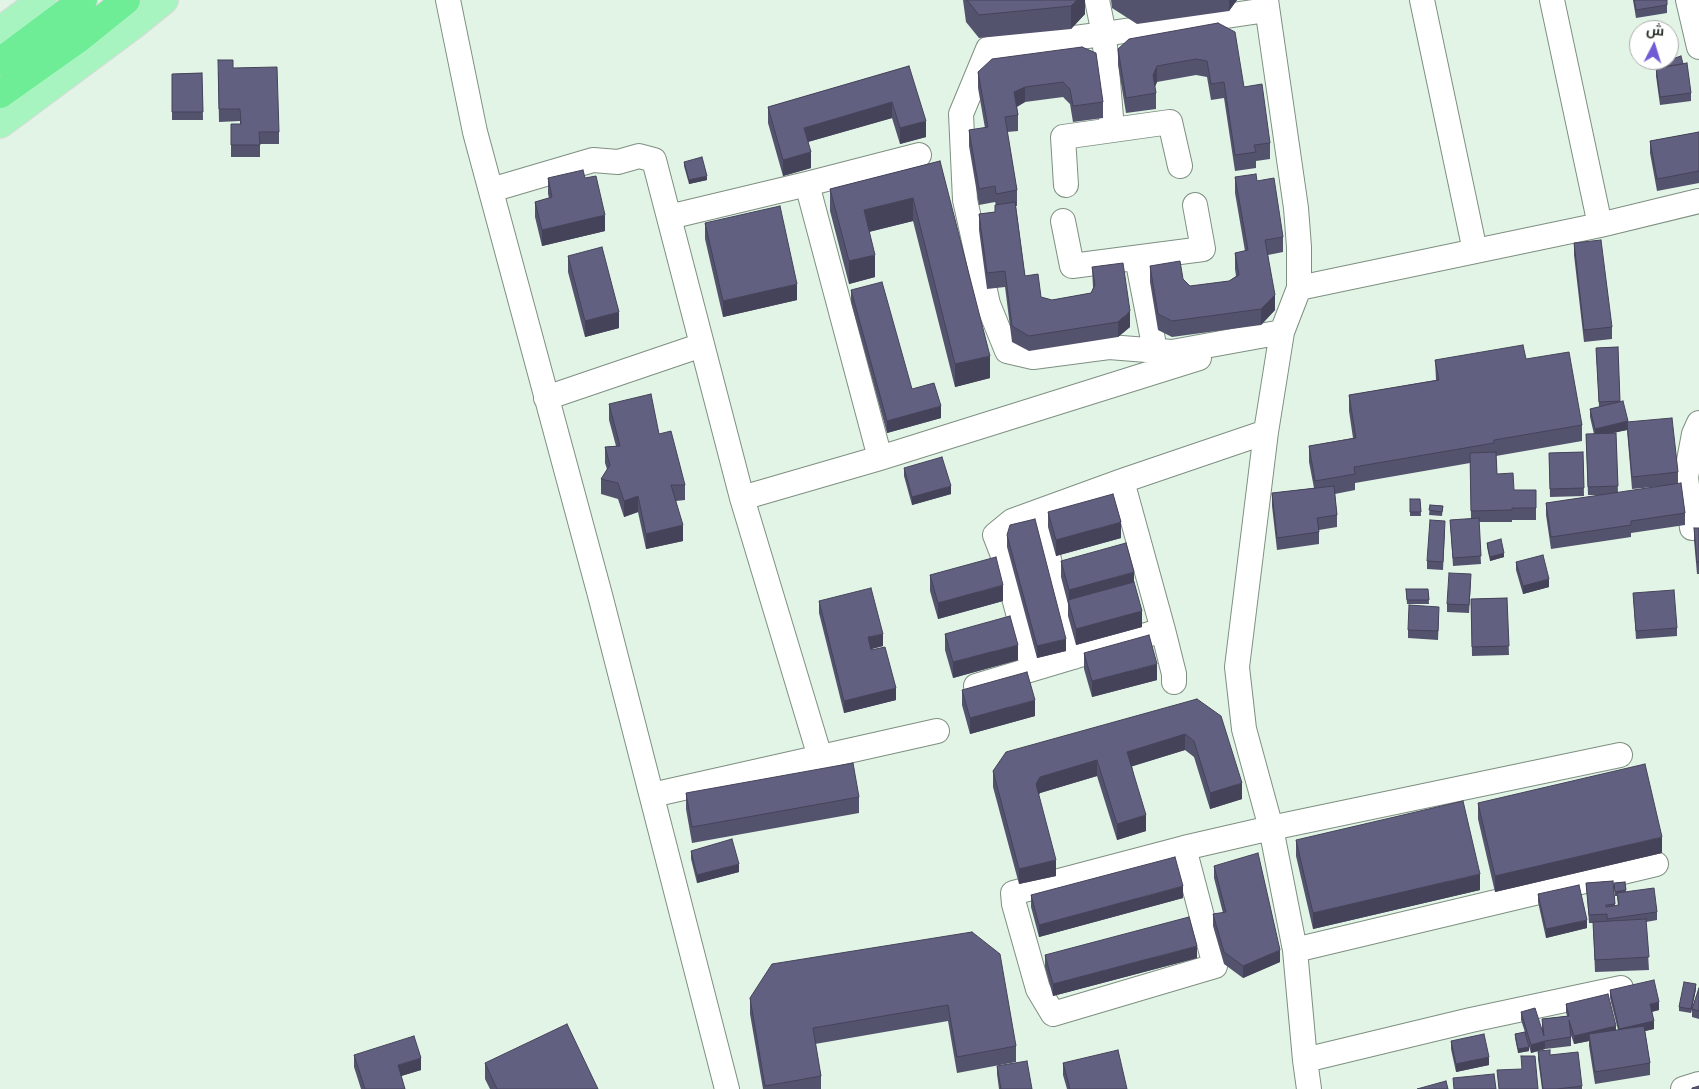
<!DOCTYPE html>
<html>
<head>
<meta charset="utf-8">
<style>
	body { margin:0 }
	#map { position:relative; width:1699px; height:1089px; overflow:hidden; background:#e1f4e5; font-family:Signika,Cairo,sans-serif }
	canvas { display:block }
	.north { position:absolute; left:1629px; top:20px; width:50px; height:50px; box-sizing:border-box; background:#fff; border:1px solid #abadab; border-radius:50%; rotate:5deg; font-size:14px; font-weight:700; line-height:20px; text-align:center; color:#2c332e }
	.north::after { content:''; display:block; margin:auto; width:18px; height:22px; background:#715bd5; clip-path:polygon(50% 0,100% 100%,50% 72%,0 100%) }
</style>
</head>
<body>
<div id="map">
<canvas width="1699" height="1089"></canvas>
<div class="north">ش</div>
</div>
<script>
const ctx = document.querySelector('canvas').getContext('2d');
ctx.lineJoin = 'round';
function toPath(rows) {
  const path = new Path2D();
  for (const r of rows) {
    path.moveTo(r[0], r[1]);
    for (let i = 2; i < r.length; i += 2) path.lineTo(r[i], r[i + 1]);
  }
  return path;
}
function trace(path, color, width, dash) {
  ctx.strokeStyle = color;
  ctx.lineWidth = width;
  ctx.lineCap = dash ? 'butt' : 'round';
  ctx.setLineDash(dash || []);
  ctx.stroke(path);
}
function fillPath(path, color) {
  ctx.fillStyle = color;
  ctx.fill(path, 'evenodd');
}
const minor = toPath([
	[448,0,475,132,600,595,727,1089],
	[1097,0,1104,34,1112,129],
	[1266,0,1296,208,1299,247,1299,288,1282,332,1266,432,1237,667,1244,729,1271,828,1295,950,1305,1060,1309,1089],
	[1422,0,1475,251],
	[1552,0,1600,225],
	[1688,0,1699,47],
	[1267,10,1104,34,988,49,961,114,965,200,988,304,1007,351,1033,357,1109,347,1172,352,1282,332],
	[807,184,880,458],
	[1066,185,1063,137,1170,122,1180,166],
	[491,190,593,160,618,162,639,156,654,160,742,498,820,757],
	[669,217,807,184,919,155],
	[1063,221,1072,266,1203,249,1195,205],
	[1137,258,1155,350],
	[1299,288,1600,225,1699,201],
	[546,398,702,345],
	[1699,423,1694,434,1686,477,1692,528,1699,528],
	[1122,481,1163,630,1174,674,1174,682],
	[742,498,880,458,1199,358],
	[1037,513,1074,657],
	[1033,669,1002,553,995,535,1012,521,1122,481,1266,432],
	[976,686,1163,630],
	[652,795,937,731],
	[1184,848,1215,966,1053,1014,1038,989,1014,904,1013,893,1184,848,1271,828,1620,755],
	[1295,950,1656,864],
	[1305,1060,1471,1020,1621,988],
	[1683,1089,1699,1084]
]);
const major = toPath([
	[0,31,42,0],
	[0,124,132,26,164,0]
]);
const highway = toPath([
	[0,62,83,0],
	[0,94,79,38,126,0]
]);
trace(minor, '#7e8f81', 26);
trace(major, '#d9dad9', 30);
trace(highway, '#d9dad9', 30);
trace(minor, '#fff', 24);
trace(major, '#a8f4c0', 28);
trace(highway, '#6eec96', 28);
fillPath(toPath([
	[963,0,1085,0,1085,14,1071,29,979,38,966,22],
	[1111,0,1237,0,1229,11,1137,24,1112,8],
	[1633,0,1667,0,1667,13,1636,18],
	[1218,23,1244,87,1270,143,1270,159,1256,161,1256,168,1235,171,1224,98,1211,100,1207,77,1196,75,1157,82,1155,87,1156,93,1156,109,1126,113,1118,65,1118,49],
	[1082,47,1103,102,1103,118,1073,122,1070,104,1063,97,1025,102,1017,107,1018,115,1018,131,1007,132,1017,190,1017,206,1016,206,1025,276,1041,297,1052,300,1091,293,1093,288,1092,267,1130,327,1118,337,1029,351,1012,342,1005,287,987,289,979,230,979,214,995,212,995,205,996,205,995,202,979,205,969,146,969,130,985,128,978,88,978,72],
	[1663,61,1691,93,1691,101,1660,105,1656,76,1656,68,1664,67],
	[909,66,926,137,900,144,892,118,808,142,811,168,783,176,768,123,768,107],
	[233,68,279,132,279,144,260,144,260,157,231,157,231,124,240,124,240,121,219,122,218,72],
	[202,73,203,120,172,120,172,74],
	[1699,132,1699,183,1657,191,1650,153,1650,141],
	[940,161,990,378,955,387,913,221,869,232,875,277,849,284,830,211,830,189],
	[684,162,707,180,689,184,684,166],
	[1235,177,1257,181,1283,237,1283,252,1268,255,1275,310,1261,325,1172,337,1158,330,1150,282,1150,266,1183,279,1190,286,1229,281,1236,276,1235,269,1235,253,1245,251,1235,193],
	[548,178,585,178,605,231,542,246,535,217,535,202,549,198,548,194],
	[705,223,797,300,723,317,705,239],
	[1574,243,1612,327,1612,339,1584,342,1574,255],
	[568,256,619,328,585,337,568,272],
	[851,290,912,389,941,418,887,433,851,302],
	[1618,347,1620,402,1628,422,1678,472,1678,484,1685,513,1685,525,1631,533,1631,537,1551,549,1546,515,1546,503,1602,495,1588,495,1586,434,1594,434,1590,417,1590,409,1599,407,1596,348],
	[1627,430,1632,489,1664,486,1618,493,1616,433,1611,433],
	[1526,359,1582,425,1582,441,1496,456,1497,474,1514,490,1536,490,1536,520,1512,520,1512,522,1479,522,1481,564,1453,566,1450,520,1471,519,1470,463,1355,483,1355,490,1335,494,1337,515,1337,527,1319,530,1319,544,1277,550,1272,506,1272,493,1314,488,1309,462,1309,446,1353,438,1349,411,1349,395,1436,380,1435,360],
	[609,404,659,434,685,485,685,500,676,501,683,541,646,549,638,512,624,517,618,499,601,494,601,479,607,469,605,463,605,447,616,446,609,420],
	[1583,452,1584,496,1550,497,1549,453],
	[904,468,951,494,912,505,904,476],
	[1410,499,1420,499,1421,516,1410,516],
	[1430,505,1443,506,1442,516,1429,515],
	[1048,512,1121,538,1056,556,1048,527],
	[1694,528,1699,528,1699,574,1697,574,1694,540],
	[1445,529,1443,570,1427,569,1427,561],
	[1007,535,1066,651,1037,658,1007,547],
	[1487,543,1504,557,1490,561,1487,547],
	[1061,561,1134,584,1142,627,1076,645,1068,616,1068,604,1061,577],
	[1516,562,1549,587,1523,594,1516,570],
	[930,575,1003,601,938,619,930,591],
	[1471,582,1469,613,1447,612,1447,604],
	[1406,589,1428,589,1429,604,1407,604],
	[1633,593,1677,628,1677,636,1636,639],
	[1507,598,1509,655,1472,656,1471,599],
	[819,601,883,646,871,649,896,700,844,713,819,613],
	[1439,615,1438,640,1408,638,1408,630],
	[945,634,1018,660,953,678,945,650],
	[1084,653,1157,680,1092,697,1084,669],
	[962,690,1035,716,970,734,962,705],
	[1197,699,1242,799,1210,809,1194,757,1185,750,1132,766,1146,831,1117,840,1097,776,1040,793,1038,795,1056,876,1019,884,993,787,993,771],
	[686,793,859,797,859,813,692,843,686,809],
	[1478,803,1662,853,1495,892,1478,819],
	[1296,840,1480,890,1313,929,1296,856],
	[691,851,739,872,697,883,691,859],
	[1214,866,1280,962,1243,978,1224,964,1213,926,1213,914,1223,913,1214,878],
	[1613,881,1615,906,1618,906,1617,896,1615,896,1614,883,1625,882,1626,892,1657,912,1657,920,1646,922,1649,970,1595,972,1593,923,1589,923,1586,883],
	[1538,894,1587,928,1546,938,1538,902],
	[1031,895,1183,898,1039,937,1031,907],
	[972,932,1016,1046,1016,1062,957,1073,948,1021,815,1044,821,1076,821,1089,763,1089,750,1014,750,998],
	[1045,955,1197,958,1053,996,1045,967],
	[1699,988,1699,1019,1692,1017,1692,1009],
	[1696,989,1691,1013,1679,1011,1679,1007],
	[1610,990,1659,1010,1652,1012,1654,1029,1645,1031,1650,1063,1650,1075,1595,1084,1589,1046,1589,1041,1574,1044,1571,1035,1571,1046,1545,1049,1538,1051,1550,1055,1582,1086,1582,1089,1542,1089,1538,1059,1538,1051,1531,1053,1526,1037,1529,1051,1518,1053,1515,1038,1515,1034,1525,1032,1521,1020,1521,1012,1542,1031,1542,1019,1567,1016,1566,1012,1566,1004,1616,1030,1618,1030,1610,998],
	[1451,1041,1489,1065,1456,1072,1451,1049],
	[354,1055,421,1070,401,1076,405,1089,361,1089,354,1067],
	[485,1063,598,1089,490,1089,485,1079],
	[1063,1063,1127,1089,1067,1089,1063,1075],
	[997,1066,1032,1089,999,1089,997,1074]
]), '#54536e');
fillPath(toPath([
	[1077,0,1085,0,1085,14,1071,29,1071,6],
	[1229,0,1237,0,1229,11],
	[1157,66,1157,82,1153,90,1153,75],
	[1025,87,1025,102,1014,108,1014,92],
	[892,102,892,118,804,143,804,128],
	[926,121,926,137,900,144,900,128],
	[811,152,811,168,783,176,783,160],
	[707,176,707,180,689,184,689,180],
	[913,198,913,221,864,233,864,210],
	[605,215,605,231,542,246,542,230],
	[875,255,875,277,849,284,849,261],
	[797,284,797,300,723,317,723,301],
	[1275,295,1275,310,1261,325,1261,309],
	[1130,311,1130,327,1118,337,1118,322],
	[619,312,619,328,585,337,585,321],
	[990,356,990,378,955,387,955,364],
	[941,406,941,418,887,433,887,421],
	[1628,421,1628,430,1627,422,1627,430,1595,437,1595,429],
	[951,486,951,494,912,505,912,497],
	[638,496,638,512,624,517,624,501],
	[1121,522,1121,538,1056,556,1056,540],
	[683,525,683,541,646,549,646,534],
	[1504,553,1504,557,1490,561,1490,557],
	[1134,572,1134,587,1069,602,1069,590],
	[1549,579,1549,587,1523,594,1523,586],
	[1003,585,1003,601,938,619,938,603],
	[1142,611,1142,627,1076,645,1076,629],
	[883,634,883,646,868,650,868,637],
	[1066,639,1066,651,1037,658,1037,646],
	[1018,645,1018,660,953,678,953,662],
	[1157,664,1157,680,1092,697,1092,681],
	[896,688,896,700,844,713,844,701],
	[1035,700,1035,716,970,734,970,718],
	[1185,734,1185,750,1127,768,1127,752],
	[1097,760,1097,776,1040,793,1036,800,1036,784,1040,777],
	[1242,783,1242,799,1210,809,1210,793],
	[1146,815,1146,831,1117,840,1117,824],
	[1662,837,1662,853,1495,892,1495,876],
	[1056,860,1056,876,1019,884,1019,869],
	[739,864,739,872,697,883,697,875],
	[1480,874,1480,890,1313,929,1313,913],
	[1183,886,1183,898,1039,937,1039,925],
	[1587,920,1587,928,1546,938,1546,929],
	[1197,946,1197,958,1053,996,1053,984],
	[1280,950,1280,962,1243,978,1243,966],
	[1696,984,1696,989,1691,1013,1691,1009],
	[1659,1002,1659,1010,1650,1012,1650,1004],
	[1654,1021,1654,1029,1619,1037,1619,1029],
	[1616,1026,1616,1035,1589,1034,1589,1041,1574,1044,1574,1036],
	[1545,1041,1545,1049,1531,1053,1531,1045],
	[1529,1047,1529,1051,1518,1053,1518,1049],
	[1489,1057,1489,1065,1456,1072,1456,1064],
	[421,1058,421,1070,398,1077,398,1065]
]), '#45435a');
const building = toPath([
	[967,0,1077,0,1071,6,979,15,967,0],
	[1634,0,1667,0,1667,5,1636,10,1634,0],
	[1218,23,1235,32,1244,87,1262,84,1270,143,1254,145,1256,152,1235,155,1224,82,1211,84,1207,61,1196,59,1157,66,1153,75,1156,93,1126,98,1118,49,1129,39,1218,23],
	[1082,47,1096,53,1103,102,1073,106,1070,89,1063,82,1025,87,1014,92,1018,115,1005,117,1017,190,996,194,995,186,979,189,969,130,988,127,978,72,992,59,1082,47],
	[1681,56,1683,64,1665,67,1663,61,1669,60,1681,56],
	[218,60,233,60,233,68,277,67,279,132,259,132,260,145,231,145,231,124,241,124,240,109,219,109,218,60],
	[1687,63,1691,93,1660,97,1656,68,1687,63],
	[909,66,926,121,900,128,892,102,804,128,811,152,783,160,768,107,909,66],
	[202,73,203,112,172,112,172,74,202,73],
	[1699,132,1699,171,1657,179,1650,141,1699,132],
	[702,157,707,176,689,180,684,162,702,157],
	[940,161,990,356,955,364,913,198,864,210,875,255,849,261,830,189,940,161],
	[583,170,585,178,596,176,605,215,542,230,535,202,552,197,548,178,583,170],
	[1256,174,1257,181,1274,178,1283,237,1265,240,1275,295,1261,309,1172,321,1158,314,1150,266,1180,261,1183,279,1190,286,1229,281,1239,275,1235,253,1248,250,1235,177,1256,174],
	[1015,202,1025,276,1038,274,1041,297,1052,300,1091,293,1095,285,1092,267,1123,263,1130,311,1118,322,1029,336,1012,326,1005,271,987,273,979,214,995,212,995,205,1015,202],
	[780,206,797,284,723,301,705,223,780,206],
	[1601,240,1612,327,1584,330,1574,243,1601,240],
	[602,247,619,312,585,321,568,256,602,247],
	[882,282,912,389,934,383,941,406,887,421,851,290,882,282],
	[1523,345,1526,359,1569,352,1582,425,1494,440,1494,443,1354,467,1355,474,1315,481,1309,446,1356,438,1349,395,1439,380,1435,360,1523,345],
	[1618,347,1620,401,1599,402,1596,348,1618,347],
	[651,394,659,434,671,431,685,485,671,485,683,525,646,534,638,496,624,501,618,483,601,479,610,465,605,447,620,446,609,404,651,394],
	[1623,401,1628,421,1595,429,1590,409,1623,401],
	[1672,418,1678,472,1632,477,1627,422,1672,418],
	[1616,433,1618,486,1588,487,1586,434,1616,433],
	[1496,452,1497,474,1513,473,1514,490,1536,490,1536,508,1512,508,1512,510,1471,511,1470,453,1496,452],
	[1583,452,1584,488,1550,489,1549,453,1583,452],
	[942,457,951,486,912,497,904,468,942,457],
	[1681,483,1685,513,1631,521,1631,525,1551,537,1546,503,1681,483],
	[1334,486,1337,515,1317,518,1319,532,1277,538,1272,493,1334,486],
	[1113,494,1121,522,1056,540,1048,512,1113,494],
	[1410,499,1420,499,1421,512,1410,512,1410,499],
	[1430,505,1443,506,1442,512,1429,510,1430,505],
	[1479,518,1481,556,1453,558,1450,520,1479,518],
	[1035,519,1066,639,1037,646,1007,535,1010,525,1035,519],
	[1430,520,1445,521,1443,562,1427,561,1430,520],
	[1694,528,1699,528,1699,562,1697,562,1694,528],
	[1501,539,1504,553,1490,557,1487,543,1501,539],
	[1126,543,1134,572,1069,590,1061,561,1126,543],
	[1543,555,1549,579,1523,586,1516,562,1543,555],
	[996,557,1003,585,938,603,930,575,996,557],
	[1449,573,1471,574,1469,605,1447,604,1449,573],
	[1134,582,1142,611,1076,629,1068,600,1134,582],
	[871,588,883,634,868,637,871,650,885,647,896,688,844,701,819,601,871,588],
	[1406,589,1428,589,1429,600,1407,600,1406,589],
	[1674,590,1677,628,1636,631,1633,593,1674,590],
	[1507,598,1509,646,1472,647,1471,599,1507,598],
	[1409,605,1439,607,1438,631,1408,630,1409,605],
	[1010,616,1018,645,953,662,945,634,1010,616],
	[1149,635,1157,664,1092,681,1084,653,1149,635],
	[1027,672,1035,700,970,718,962,690,1027,672],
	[1197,699,1221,716,1242,783,1210,793,1194,741,1185,734,1127,752,1146,815,1117,824,1097,760,1040,777,1036,784,1056,860,1019,869,993,771,1006,752,1197,699],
	[853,763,859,797,692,827,686,793,853,763],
	[1645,764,1662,837,1495,876,1478,803,1645,764],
	[1463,801,1480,874,1313,913,1296,840,1463,801],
	[732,839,739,864,697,875,691,851,732,839],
	[1258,853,1280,950,1243,966,1224,952,1213,914,1226,912,1214,866,1258,853],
	[1175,857,1183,886,1039,925,1031,895,1175,857],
	[1613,881,1615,904,1606,905,1606,907,1619,905,1617,893,1654,888,1657,912,1607,919,1607,914,1589,915,1586,883,1613,881],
	[1625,882,1626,890,1615,892,1614,883,1625,882],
	[1579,885,1587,920,1546,929,1538,894,1579,885],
	[1189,917,1197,946,1053,984,1045,955,1189,917],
	[1646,919,1649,957,1595,960,1593,922,1646,919],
	[972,932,1000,954,1016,1046,957,1057,948,1005,813,1028,821,1076,765,1086,750,998,772,964,972,932],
	[1654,980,1659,1002,1650,1004,1654,1021,1619,1029,1610,990,1654,980],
	[1684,982,1696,984,1691,1009,1679,1007,1684,982],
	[1699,988,1699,1011,1692,1009,1699,988],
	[1608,994,1616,1026,1574,1036,1569,1020,1571,1037,1545,1041,1531,1045,1521,1012,1535,1008,1544,1036,1542,1019,1569,1016,1566,1004,1608,994],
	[567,1024,598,1089,497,1089,485,1063,567,1024],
	[1644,1026,1650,1063,1595,1072,1589,1034,1644,1026],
	[1525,1032,1529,1047,1518,1049,1515,1034,1525,1032],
	[1484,1034,1489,1057,1456,1064,1451,1041,1484,1034],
	[414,1036,421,1058,398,1065,405,1089,365,1089,354,1055,414,1036],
	[1118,1050,1127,1089,1070,1089,1063,1063,1118,1050],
	[1550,1050,1550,1055,1578,1052,1582,1086,1557,1089,1543,1089,1538,1051,1550,1050],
	[1521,1056,1535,1056,1538,1089,1499,1089,1497,1070,1522,1069,1521,1056],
	[1027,1061,1032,1089,1001,1089,997,1066,1027,1061],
	[1494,1074,1496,1089,1454,1089,1453,1078,1494,1074],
	[1446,1081,1448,1089,1417,1089,1446,1081],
	[1699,1086,1699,1089,1692,1089,1692,1088,1699,1086]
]);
fillPath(building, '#626080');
trace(building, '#45435a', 1);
</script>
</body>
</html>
